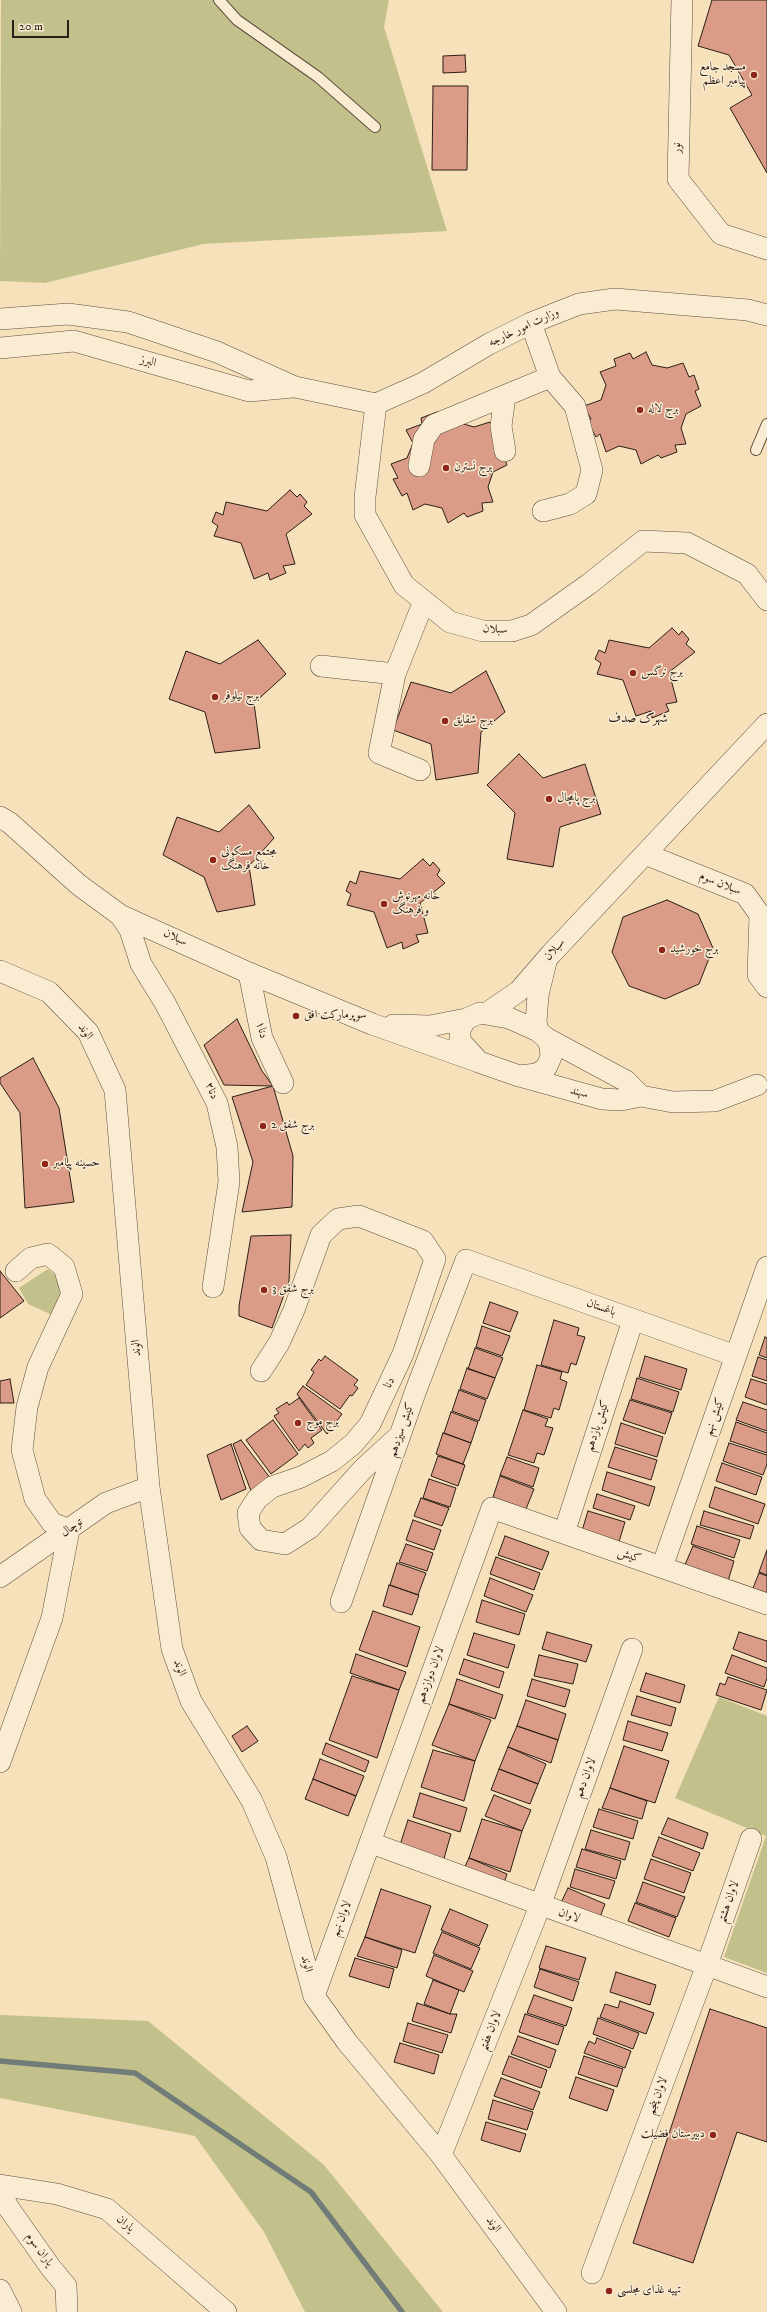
<!DOCTYPE html>
<html>
<head>
<meta charset="utf-8">
<style>
	body { margin:0 }
	#map { position:relative; width:767px; height:2312px; overflow:hidden; background:#f6e1bb; font-family:"IM FELL DW Pica",serif }
	canvas { display:block }
	.scale { position:absolute; left:12px; top:20px; width:57px; height:18px; box-sizing:border-box; border:2px solid #2b1e16; border-top:0; padding-left:5px; font-size:12px; line-height:14px; white-space:nowrap; color:#2b1e16; -webkit-text-stroke:3px #f9ecd3; paint-order:stroke }
</style>
</head>
<body>
<div id="map">
<canvas width="767" height="2312"></canvas>
<div class="scale">20 m</div>
</div>
<script>
const ctx = document.querySelector('canvas').getContext('2d');
ctx.lineJoin = 'round';
function fillPath(path, color) {
  ctx.fillStyle = color;
  ctx.fill(path, 'evenodd');
}
function toPath(rows) {
  const path = new Path2D();
  for (const r of rows) {
    path.moveTo(r[0], r[1]);
    for (let i = 2; i < r.length; i += 2) path.lineTo(r[i], r[i + 1]);
  }
  return path;
}
function trace(path, color, width, dash) {
  ctx.strokeStyle = color;
  ctx.lineWidth = width;
  ctx.lineCap = dash ? 'butt' : 'round';
  ctx.setLineDash(dash || []);
  ctx.stroke(path);
}
function drawText(font, color, halo, rows, align = 'center') {
  ctx.font = font + ' "IM FELL DW Pica",Amiri,serif';
  ctx.lineWidth = 3;
  ctx.setLineDash([]);
  ctx.textBaseline = 'middle';
  ctx.strokeStyle = halo;
  ctx.fillStyle = color;
  for (const [text, x, y, turn = 0] of rows) {
    ctx.save();
    ctx.translate(x, y);
    ctx.rotate((+turn || 0) * Math.PI / 180);
    ctx.textAlign = isNaN(turn) ? turn : align;
    if (halo) ctx.strokeText(text, 0, 0);
    ctx.fillText(text, 0, 0);
    ctx.restore();
  }
}
fillPath(toPath([
	[1,0,389,0,384,27,447,231,203,244,45,283,0,281],
	[48,1269,59,1279,64,1300,57,1317,28,1304,19,1288],
	[719,1697,767,1716,767,1973,724,1957,766,1836,675,1798],
	[0,2015,148,2021,324,2165,443,2312,305,2312,264,2232,195,2136,0,2098]
]), '#c3c18b');
trace(toPath([
	[0,2061,135,2073,311,2192,402,2312]
]), '#717c78', 5.5);
const building = toPath([
	[712,0,767,0,767,173,730,108,752,95,729,55,698,46,712,0],
	[465,55,466,72,443,73,443,56,465,55],
	[433,86,468,86,467,170,432,170,433,86],
	[646,352,652,365,667,368,683,363,689,377,694,375,699,389,695,391,701,406,686,414,681,428,686,444,675,445,677,452,661,458,658,455,641,464,636,450,619,446,606,452,600,434,596,437,587,421,591,419,584,406,601,400,606,385,600,372,616,366,614,359,630,353,633,359,646,352],
	[437,412,440,417,474,427,490,422,507,465,493,472,488,487,493,502,482,503,483,511,467,517,464,513,448,523,442,508,425,504,413,510,407,493,402,496,393,479,398,478,391,464,407,458,413,443,406,430,422,424,421,418,437,412],
	[290,490,297,497,300,494,307,502,304,506,312,514,286,534,295,564,283,566,286,573,270,580,268,573,254,579,241,543,214,536,218,526,212,522,216,512,223,515,226,502,267,511,290,490],
	[672,628,679,635,682,631,689,639,686,644,695,652,669,672,677,702,666,704,669,711,652,718,651,711,636,716,623,680,597,674,601,663,595,659,599,650,605,653,609,640,649,648,672,628],
	[258,640,286,674,254,703,260,748,215,753,205,712,169,699,186,651,220,664,258,640],
	[486,671,505,712,481,732,478,773,436,780,431,744,393,730,411,682,451,693,486,671],
	[519,754,543,778,585,764,601,814,560,827,553,867,507,859,515,813,487,785,519,754],
	[249,805,274,838,249,866,255,905,217,912,204,877,163,855,177,817,219,832,249,805],
	[423,859,430,866,433,862,440,870,437,875,445,883,420,903,428,933,416,935,419,942,403,949,402,942,387,948,374,912,347,905,351,894,346,891,350,881,356,884,360,871,400,879,423,859],
	[667,900,698,914,713,948,699,984,665,999,629,986,612,952,623,917,667,900],
	[237,1019,262,1071,273,1086,224,1085,204,1045,237,1019],
	[33,1058,59,1108,74,1202,25,1208,20,1113,0,1083,0,1078,33,1058],
	[273,1086,293,1156,292,1207,242,1212,253,1162,232,1097,273,1086],
	[291,1235,289,1281,272,1328,239,1316,239,1306,251,1236,291,1235],
	[0,1271,24,1301,0,1318,0,1271],
	[490,1302,518,1312,510,1332,483,1323,490,1302],
	[554,1320,579,1328,577,1335,585,1337,576,1365,571,1363,568,1373,541,1365,554,1320],
	[482,1326,510,1336,502,1356,476,1347,482,1326],
	[765,1337,767,1338,767,1358,759,1355,765,1337],
	[475,1348,503,1358,495,1378,468,1369,475,1348],
	[325,1356,358,1380,354,1385,358,1388,352,1396,350,1395,340,1409,306,1385,314,1372,311,1370,319,1359,321,1361,325,1356],
	[645,1356,687,1369,681,1390,639,1377,645,1356],
	[758,1357,767,1360,767,1381,752,1376,758,1357],
	[537,1365,562,1372,560,1379,567,1382,559,1410,554,1408,551,1418,524,1410,537,1365],
	[467,1368,495,1378,487,1399,460,1389,467,1368],
	[637,1378,679,1392,673,1412,631,1399,637,1378],
	[10,1379,14,1403,0,1403,0,1381,10,1379],
	[751,1379,767,1384,767,1405,745,1397,751,1379],
	[303,1386,342,1414,327,1434,297,1394,303,1386],
	[459,1390,486,1400,479,1421,452,1411,459,1390],
	[299,1398,322,1430,311,1438,314,1443,308,1448,305,1444,299,1451,274,1416,279,1413,276,1409,287,1402,289,1405,299,1398],
	[630,1400,672,1413,665,1434,623,1420,630,1400],
	[743,1402,767,1410,767,1431,736,1420,743,1402],
	[523,1410,548,1419,545,1426,553,1428,544,1455,537,1453,534,1463,508,1455,523,1410],
	[451,1412,478,1422,471,1443,444,1433,451,1412],
	[273,1420,298,1454,271,1474,246,1440,273,1420],
	[736,1422,767,1433,767,1453,730,1441,736,1422],
	[621,1423,663,1437,657,1457,615,1444,621,1423],
	[443,1433,471,1443,463,1464,436,1454,443,1433],
	[241,1440,271,1479,251,1491,233,1444,241,1440],
	[729,1443,767,1455,767,1464,763,1475,723,1461,729,1443],
	[231,1444,246,1489,221,1500,207,1455,231,1444],
	[615,1447,657,1460,651,1480,608,1467,615,1447],
	[438,1456,465,1465,458,1486,431,1476,438,1456],
	[507,1457,539,1468,533,1487,500,1475,507,1457],
	[722,1463,762,1477,756,1495,716,1481,722,1463],
	[607,1472,655,1487,649,1506,602,1490,607,1472],
	[500,1476,534,1489,526,1509,493,1497,500,1476],
	[429,1479,456,1488,450,1507,423,1498,429,1479],
	[715,1487,765,1504,758,1524,709,1507,715,1487],
	[597,1494,635,1506,630,1520,593,1508,597,1494],
	[421,1498,449,1508,442,1526,414,1516,421,1498],
	[588,1511,625,1522,618,1545,581,1534,588,1511],
	[704,1511,754,1526,750,1539,700,1525,704,1511],
	[413,1520,441,1530,434,1550,406,1540,413,1520],
	[697,1526,740,1540,734,1558,691,1544,697,1526],
	[505,1536,549,1552,542,1570,498,1555,505,1536],
	[406,1544,433,1553,427,1571,399,1562,406,1544],
	[693,1546,734,1561,728,1581,684,1567,693,1546],
	[767,1550,767,1575,759,1572,767,1550],
	[496,1557,540,1573,534,1590,490,1574,496,1557],
	[397,1563,426,1573,418,1595,390,1585,397,1563],
	[759,1573,767,1576,767,1599,751,1593,759,1573],
	[490,1578,533,1595,526,1612,484,1596,490,1578],
	[389,1585,419,1595,412,1615,383,1606,389,1585],
	[482,1600,525,1614,519,1635,476,1622,482,1600],
	[373,1611,420,1627,407,1667,359,1650,373,1611],
	[547,1632,592,1645,586,1662,542,1649,547,1632],
	[739,1632,767,1641,767,1662,733,1649,739,1632],
	[474,1633,515,1645,508,1668,467,1655,474,1633],
	[356,1654,406,1672,399,1690,350,1673,356,1654],
	[539,1655,578,1664,573,1684,534,1676,539,1655],
	[732,1655,767,1668,767,1678,764,1687,725,1673,732,1655],
	[464,1659,504,1672,499,1688,459,1674,464,1659],
	[646,1673,685,1685,680,1703,640,1691,646,1673],
	[352,1676,399,1690,377,1758,329,1740,352,1676],
	[728,1677,767,1690,761,1710,716,1695,720,1683,725,1685,728,1677],
	[457,1679,503,1695,495,1719,449,1704,457,1679],
	[532,1679,570,1690,565,1707,527,1696,532,1679],
	[637,1696,676,1708,671,1726,631,1715,637,1696],
	[526,1700,566,1714,558,1740,517,1726,526,1700],
	[449,1704,491,1720,475,1761,432,1745,449,1704],
	[628,1721,668,1733,662,1751,623,1740,628,1721],
	[247,1726,258,1741,242,1752,232,1736,247,1726],
	[517,1726,558,1740,551,1763,508,1747,517,1726],
	[326,1743,369,1761,365,1772,322,1754,326,1743],
	[624,1746,669,1761,655,1803,610,1788,624,1746],
	[508,1747,546,1764,538,1784,499,1769,508,1747],
	[433,1750,475,1761,464,1801,421,1787,433,1750],
	[320,1759,364,1776,356,1796,313,1779,320,1759],
	[499,1769,538,1784,530,1804,491,1790,499,1769],
	[313,1779,356,1796,348,1816,305,1799,313,1779],
	[610,1788,647,1801,642,1819,602,1808,610,1788],
	[420,1793,467,1808,460,1832,413,1817,420,1793],
	[494,1795,531,1810,522,1831,485,1816,494,1795],
	[599,1809,638,1821,633,1839,593,1827,599,1809],
	[668,1818,708,1833,703,1849,661,1834,668,1818],
	[482,1819,522,1831,510,1872,469,1858,482,1819],
	[408,1820,451,1834,443,1862,399,1848,408,1820],
	[591,1830,630,1842,625,1860,585,1849,591,1830],
	[659,1837,700,1853,693,1871,652,1856,659,1837],
	[582,1849,621,1861,616,1879,576,1867,582,1849],
	[469,1858,507,1874,503,1886,463,1871,469,1858],
	[651,1859,691,1873,684,1893,644,1879,651,1859],
	[575,1869,615,1881,609,1899,570,1887,575,1869],
	[643,1882,685,1897,677,1917,636,1902,643,1882],
	[568,1888,605,1904,597,1925,558,1909,568,1888],
	[381,1889,431,1906,415,1953,365,1937,381,1889],
	[635,1903,676,1918,669,1937,628,1921,635,1903],
	[450,1909,488,1925,479,1946,441,1930,450,1909],
	[442,1932,480,1948,471,1969,433,1953,442,1932],
	[365,1937,402,1950,397,1968,357,1956,365,1937],
	[546,1946,586,1958,579,1980,539,1968,546,1946],
	[434,1955,473,1971,464,1992,426,1976,434,1955],
	[355,1958,394,1969,389,1988,349,1976,355,1958],
	[540,1969,579,1982,573,2001,534,1987,540,1969],
	[616,1972,656,1985,650,2005,610,1992,616,1972],
	[433,1980,459,1990,450,2014,424,2004,433,1980],
	[534,1995,572,2008,566,2026,527,2013,534,1995],
	[620,2001,654,2013,646,2034,600,2017,605,2004,618,2008,620,2001],
	[417,2003,450,2014,457,2014,451,2033,412,2021,417,2003],
	[710,2009,767,2028,767,2142,737,2132,693,2263,633,2243,710,2009],
	[525,2014,564,2027,558,2045,519,2032,525,2014],
	[598,2018,639,2033,633,2049,593,2034,598,2018],
	[408,2023,448,2035,442,2053,403,2041,408,2023],
	[518,2036,556,2050,550,2068,511,2054,518,2036],
	[597,2038,631,2051,625,2068,584,2053,589,2041,595,2044,597,2038],
	[400,2043,439,2055,434,2074,394,2062,400,2043],
	[509,2056,547,2070,541,2088,502,2074,509,2056],
	[584,2056,623,2069,617,2087,578,2074,584,2056],
	[576,2077,614,2090,607,2111,569,2098,576,2077],
	[501,2078,540,2092,533,2110,494,2096,501,2078],
	[493,2100,533,2112,527,2130,488,2119,493,2100],
	[486,2122,526,2134,520,2152,481,2140,486,2122]
]);
fillPath(building, '#db9c87');
trace(building, '#2b1e16', 1);
const service = toPath([
	[219,0,237,20,318,77,375,127],
	[756,450,767,424]
]);
const minor = toPath([
	[682,0,678,179,721,234,767,249],
	[0,319,68,314,128,322,217,352,295,387,376,404,423,383,489,344,531,323,579,304,615,299,748,310,767,315],
	[531,323,550,377,575,406,592,470,586,494,570,504,543,511],
	[0,348,74,341,249,391,293,387],
	[505,396,501,426,505,451],
	[376,404,365,497,365,515,404,585,450,622,483,631,512,631,531,625,589,584,643,541,687,543,747,574,767,600],
	[419,466,424,439,434,425,550,377],
	[321,666,395,674,424,601],
	[395,674,379,753,420,770],
	[0,817,10,823,79,885,120,915,249,973,372,1024,479,1062],
	[645,854,745,894,760,915,758,975,767,987],
	[120,915,130,930,141,964,165,1003,217,1103,227,1147,229,1182,213,1287],
	[0,971,49,992,88,1032,115,1090,149,1487,172,1649,191,1701,252,1801,276,1857,314,1996,347,2042,441,2155,556,2312],
	[249,973,262,1038,283,1083],
	[480,1013,509,1018,538,1031,546,1038,550,1045,551,1057,546,1068,537,1074,519,1076,479,1062,460,1041,460,1029,466,1019,480,1013],
	[487,1013,519,991,551,954,767,724],
	[393,1025,430,1026,466,1019],
	[538,1031,536,1022,538,995,546,962],
	[546,1038,626,1081,641,1096],
	[519,1076,602,1099,621,1100,641,1096,673,1102,715,1101,757,1085],
	[261,1371,279,1343,294,1310,321,1235,338,1219,359,1216,423,1241,435,1259,403,1354,370,1424,353,1444,332,1461,301,1477,272,1487,257,1499,248,1513,250,1528,261,1540,285,1544,310,1528,363,1469,400,1435],
	[564,1533,633,1320],
	[662,1567,767,1267],
	[0,1577,106,1503,149,1487],
	[341,1602,416,1390,466,1260,736,1356],
	[0,1762,52,1618,69,1530,52,1523,35,1499,22,1450,27,1407,38,1367,72,1294,64,1267,48,1254,31,1258,16,1271],
	[371,1843,767,1987],
	[314,1996,492,1508,767,1604],
	[441,2155,540,1906,632,1649],
	[0,2185,57,2194,107,2209,226,2312],
	[0,2191,8,2207,51,2268,66,2286,67,2312],
	[592,2273,707,1965,751,1839],
	[0,2290,11,2312]
]);
trace(service, '#5e4f3f', 12);
trace(minor, '#5e4f3f', 22);
trace(service, '#f9ecd3', 10);
trace(minor, '#f9ecd3', 21);
for (const [x, y, r, color] of [
	[754,75,4,"#8f2418"],
	[640,410,4,"#8f2418"],
	[446,468,4,"#8f2418"],
	[633,673,4,"#8f2418"],
	[215,697,4,"#8f2418"],
	[445,721,4,"#8f2418"],
	[549,799,4,"#8f2418"],
	[213,860,4,"#8f2418"],
	[384,904,4,"#8f2418"],
	[662,950,4,"#8f2418"],
	[296,1016,4,"#8f2418"],
	[263,1126,4,"#8f2418"],
	[45,1164,4,"#8f2418"],
	[264,1290,4,"#8f2418"],
	[298,1423,4,"#8f2418"],
	[713,2135,4,"#8f2418"],
	[609,2291,4,"#8f2418"]
]) {
  const dot = new Path2D();
  dot.arc(x, y, r, 0, 2 * Math.PI);
  ctx.fillStyle = color;
  ctx.fill(dot);
  trace(dot, '#f9ecd3', 1.5);
}
drawText('12px', '#2b1e16', '#f9ecd3', [
	["مسجد جامع",746,68,"right"],
	["پیامبر اعظم",746,82,"right"],
	["برج لاله",648,410],
	["برج نسترن",454,468],
	["برج نرگس",641,673],
	["برج نیلوفر",223,697],
	["برج شقایق",453,721],
	["برج پامچال",557,799],
	["مجتمع مسکونی",221,853],
	["خانه فرهنگ",221,867],
	["خانه مهرنوش",392,897],
	["و فرهنگ",392,911],
	["برج خورشید",670,950],
	["سوپرمارکت افق",304,1016],
	["برج شفق 2",271,1126],
	["حسینه پیامبر",53,1164],
	["برج شفق 3",272,1290],
	["برج موج",306,1423],
	["دبیرستان فضیلت",705,2135,"right"],
	["تهیه غذای مجلسی",617,2291]
], 'left');
drawText('12px', '#2b1e16', '#f9ecd3', [
	["نور",678,148,-90],
	["وزارت امور خارجه",524,328,-25],
	["البرز",148,362,16],
	["سبلان",495,630,3],
	["سبلان سوم",720,884,22],
	["سبلان",175,938,25],
	["سبلان",555,950,-48],
	["دنا۱",261,1030,76],
	["الوند",85,1032,54],
	["دنا۲",211,1091,66],
	["سهند",579,1093,14],
	["باغستان",601,1308,20],
	["الوند",137,1348,-95],
	["دنا",390,1383,-64],
	["کیش نهم",715,1417,-71],
	["کیش یازدهم",598,1426,-72],
	["کیش سیزدهم",402,1430,-71],
	["توچال",72,1528,-36],
	["کیش",629,1556,19],
	["الوند",179,1668,69],
	["لاوان دوازدهم",431,1675,-70],
	["لاوان دهم",586,1778,-70],
	["لاوان هشتم",729,1902,-71],
	["لاوان",569,1916,19],
	["لاوان نهم",342,1919,-69],
	["الوند",306,1964,76],
	["لاوان هفتم",491,2031,-69],
	["لاوان پنجم",658,2096,-70],
	["یاران",125,2224,40],
	["الوند",493,2225,54],
	["یاران سوم",39,2250,54]
]);
drawText('13px', '#2b1e16', '#f9ecd3', [
	["شهرک صدف",638,719]
]);
</script>
</body>
</html>
